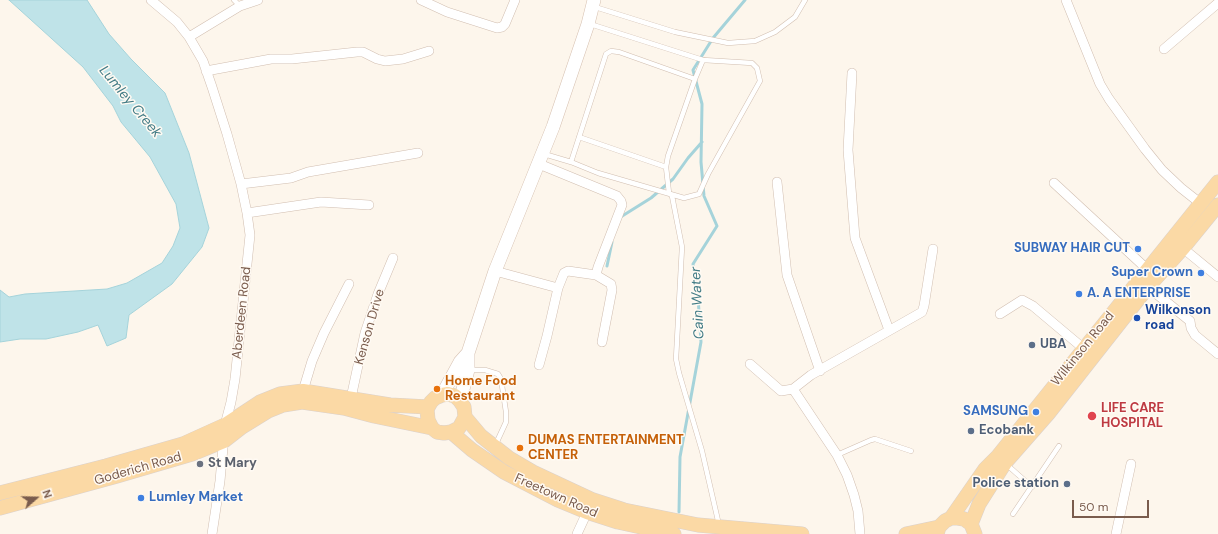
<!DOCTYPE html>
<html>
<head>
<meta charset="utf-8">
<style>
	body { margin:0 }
	#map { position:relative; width:1218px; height:534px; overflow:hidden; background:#fdf6ec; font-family:"DM Sans",sans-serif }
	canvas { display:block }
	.north { position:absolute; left:16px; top:478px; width:40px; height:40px; -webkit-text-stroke:3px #fffaf3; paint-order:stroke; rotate:70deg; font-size:11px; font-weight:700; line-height:16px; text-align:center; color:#7a5c4d }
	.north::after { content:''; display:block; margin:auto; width:14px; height:18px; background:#7a5c4d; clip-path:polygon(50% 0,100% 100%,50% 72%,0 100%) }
	.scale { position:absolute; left:1072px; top:500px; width:77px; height:18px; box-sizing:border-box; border:2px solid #7a5c4d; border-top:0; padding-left:5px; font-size:12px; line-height:14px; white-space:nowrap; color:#7a5c4d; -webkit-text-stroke:3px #fffaf3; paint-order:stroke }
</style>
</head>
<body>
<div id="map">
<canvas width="1218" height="534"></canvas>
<div class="north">N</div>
<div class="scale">50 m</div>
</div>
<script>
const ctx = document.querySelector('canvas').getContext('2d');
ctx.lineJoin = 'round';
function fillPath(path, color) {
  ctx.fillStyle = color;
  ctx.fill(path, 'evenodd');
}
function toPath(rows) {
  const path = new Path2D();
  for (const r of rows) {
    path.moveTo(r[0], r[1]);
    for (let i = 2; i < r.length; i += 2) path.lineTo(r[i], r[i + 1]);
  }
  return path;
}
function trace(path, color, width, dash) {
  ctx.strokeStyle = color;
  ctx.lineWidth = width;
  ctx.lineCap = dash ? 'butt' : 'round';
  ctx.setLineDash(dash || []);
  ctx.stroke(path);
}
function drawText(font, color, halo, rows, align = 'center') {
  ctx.font = font + ' "DM Sans",sans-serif';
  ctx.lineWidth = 3;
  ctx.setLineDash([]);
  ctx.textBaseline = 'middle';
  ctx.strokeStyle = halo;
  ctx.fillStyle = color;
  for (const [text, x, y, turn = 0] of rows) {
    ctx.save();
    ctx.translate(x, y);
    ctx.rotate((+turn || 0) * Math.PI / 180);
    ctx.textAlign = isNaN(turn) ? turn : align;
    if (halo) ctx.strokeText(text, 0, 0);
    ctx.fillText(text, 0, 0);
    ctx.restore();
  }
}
const water = toPath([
	[9,0,87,0,109,34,131,59,165,93,189,153,209,228,202,247,172,284,129,315,126,338,107,346,98,325,78,332,46,339,20,339,0,342,0,290,9,297,25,294,107,289,127,283,162,263,173,246,180,228,176,204,150,157,121,122,113,106,83,67,9,0]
]);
fillPath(water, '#bfe3e8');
trace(water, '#a5d3da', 1);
trace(toPath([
	[619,218,651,198,673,179,688,158,702,142],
	[607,266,612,242],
	[679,512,680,457,701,342,698,297,693,264,717,226,704,196,701,162,702,104,693,70,713,38,745,0]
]), '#a5d3da', 3);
const lane = toPath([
	[234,0,240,6],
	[595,7,675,32,728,43,755,41,775,32,795,17,805,0],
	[703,60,695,79,668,156,666,167,669,193,672,196,682,247,676,359,679,373,702,451,719,525],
	[579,137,666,167],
	[544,154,571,162,598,173,684,198,699,194,708,174,760,81,757,68,752,63,703,60,590,24],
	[571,162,606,54,611,51,619,52,695,79],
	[469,370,485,370,498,374,501,379,506,412,506,422,495,446],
	[837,455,871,440,875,439,911,451],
	[1006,464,1032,487],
	[1013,514,1059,446]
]);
const street = toPath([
	[151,0,177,22,189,37,203,61,212,87,227,134,241,184,247,213,250,235,235,379,231,402,225,425,220,481,212,534],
	[421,0,447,12,497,28,502,27,505,24,515,0],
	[1066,0,1100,84,1109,99,1145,149,1162,170,1181,188,1200,203],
	[189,37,240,6,258,0],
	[1164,49,1218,3],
	[206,71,271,59,292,59,357,52,363,52,377,59,385,61,403,59,429,51],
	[852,73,848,150,855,238,889,330],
	[539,164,617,196,621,201,622,205,598,267,596,275,611,284,612,290,602,342],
	[777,182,787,275,820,371],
	[1054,183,1148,270],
	[241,184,291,178,308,172,418,153],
	[247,213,321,202,369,205],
	[1179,245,1218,277],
	[495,271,558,288,547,336,539,365],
	[1148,287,1190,321,1191,328,1195,335,1218,354],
	[558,288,564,273,568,271,596,275],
	[1000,314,1022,300,1033,306,1083,348],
	[750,364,781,391,793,389],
	[303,391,312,361,324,333,349,284],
	[351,398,365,333,378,294,393,258],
	[577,534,589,508],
	[860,534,858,511,854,495,847,475,837,455,793,389,811,375,922,312,924,306,933,249],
	[1116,534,1131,464]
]);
const secondary = toPath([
	[442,395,460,362,468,353],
	[460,401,468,370,468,353,495,271,553,127,588,24,594,0]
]);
const primary = toPath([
	[448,394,455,396,460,401,464,407,465,417,459,428,451,432,444,433,437,432,432,428,428,420,427,409,431,402,435,398,442,395,448,394],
	[465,417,481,436,509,458,533,472,593,500,624,510,698,525,802,534],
	[451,432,472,450,504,472,558,500,587,512,618,522,674,534],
	[0,493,106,466,183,444,225,425,260,402,280,394,303,391,390,405,428,407],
	[0,508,117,476,192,454,224,441,242,427,268,411,283,405,302,402,344,408,374,416,432,428],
	[951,518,985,469,998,456,1218,182],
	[971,524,979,504,1005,463,1048,414,1148,287,1183,248,1218,205],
	[906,534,939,527],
	[937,534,939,527,945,521,951,518,958,518,964,519,971,524,975,534]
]);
trace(lane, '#d1beb0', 5.5);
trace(street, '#d1beb0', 10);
trace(secondary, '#d6c0b0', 14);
trace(primary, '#dad1cd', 15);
trace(lane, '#fff', 4.5);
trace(street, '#fff', 9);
trace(secondary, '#fff', 13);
trace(primary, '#fbd9a5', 14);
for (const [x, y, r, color] of [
	[1138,249,4,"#3f7fe0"],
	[1201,273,4,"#3f7fe0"],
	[1079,294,4,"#3f7fe0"],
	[1137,318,4,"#1a4fb4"],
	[1032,345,4,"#5c6f8a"],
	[437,389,4,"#e8710a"],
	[1036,412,4,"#3f7fe0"],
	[1092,416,5,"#e0444e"],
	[971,431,4,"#5c6f8a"],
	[520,448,4,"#e8710a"],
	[200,464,4,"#6b7280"],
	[1067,484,4,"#5c6f8a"],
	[141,498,4,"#3f7fe0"]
]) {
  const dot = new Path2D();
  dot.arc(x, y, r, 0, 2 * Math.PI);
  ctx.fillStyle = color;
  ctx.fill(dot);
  trace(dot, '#fffaf3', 1.5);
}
drawText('bold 13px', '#366cbe', '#fffaf3', [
	["SUBWAY HAIR CUT",1130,249],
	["Super Crown",1193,273],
	["A. A ENTERPRISE",1087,294,"left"],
	["SAMSUNG",1028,412],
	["Lumley Market",149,498,"left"]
], 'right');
drawText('bold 13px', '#164399', '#fffaf3', [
	["Wilkonson",1145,311],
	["road",1145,326]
], 'left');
drawText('13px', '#7a5c4d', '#fffaf3', [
	["Aberdeen Road",242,313,-84],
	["Kenson Drive",370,327,-74],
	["Wilkinson Road",1083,349,-51],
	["Goderich Road",138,469,-16],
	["Freetown Road",556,496,24]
]);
drawText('bold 13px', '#4e5e75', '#fffaf3', [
	["UBA",1040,345],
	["Ecobank",979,431],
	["Police station",1059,484,"right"]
], 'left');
drawText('bold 13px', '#c56008', '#fffaf3', [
	["Home Food",445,382],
	["Restaurant",445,397],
	["DUMAS ENTERTAINMENT",528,441],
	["CENTER",528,456]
], 'left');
drawText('bold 13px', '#be3a42', '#fffaf3', [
	["LIFE CARE",1101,409],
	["HOSPITAL",1101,424]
], 'left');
drawText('bold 13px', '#5b616d', '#fffaf3', [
	["St Mary",208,464]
], 'left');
drawText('italic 14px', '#437c86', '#fffaf3', [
	["Lumley Creek",130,102,50],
	["Cain Water",698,303,-93]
]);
</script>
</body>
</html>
